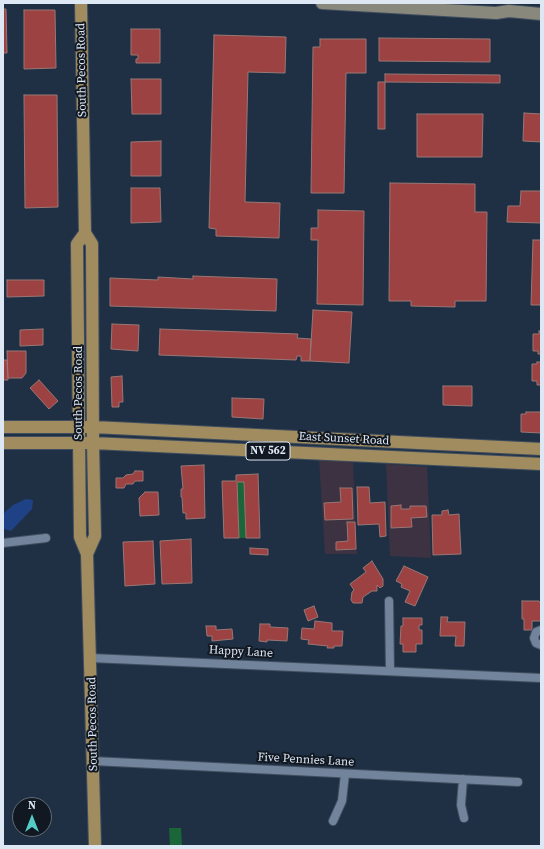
<!DOCTYPE html>
<html>
<head>
<meta charset="utf-8">
<style>
	body { margin:0 }
	#map { position:relative; width:544px; height:849px; overflow:hidden; background:#203044; font-family:"Source Serif 4",serif }
	canvas { display:block }
	.frame { position:absolute; inset:0; border:4px solid #dee8f5; pointer-events:none }
	.north { position:absolute; left:12px; top:797px; width:40px; height:40px; box-sizing:border-box; background:#111821; border:1px solid #636b76; border-radius:50%; rotate:0deg; font-size:11px; font-weight:700; line-height:16px; text-align:center; color:#dee8f5 }
	.north::after { content:''; display:block; margin:auto; width:14px; height:18px; background:#54cdc8; clip-path:polygon(50% 0,100% 100%,50% 72%,0 100%) }
</style>
</head>
<body>
<div id="map">
<canvas width="544" height="849"></canvas>
<div class="frame"></div>
<div class="north">N</div>
</div>
<script>
const ctx = document.querySelector('canvas').getContext('2d');
ctx.lineJoin = 'round';
function fillPath(path, color) {
  ctx.fillStyle = color;
  ctx.fill(path, 'evenodd');
}
function toPath(rows) {
  const path = new Path2D();
  for (const r of rows) {
    path.moveTo(r[0], r[1]);
    for (let i = 2; i < r.length; i += 2) path.lineTo(r[i], r[i + 1]);
  }
  return path;
}
function trace(path, color, width, dash) {
  ctx.strokeStyle = color;
  ctx.lineWidth = width;
  ctx.lineCap = dash ? 'butt' : 'round';
  ctx.setLineDash(dash || []);
  ctx.stroke(path);
}
function drawText(font, color, halo, rows, align = 'center') {
  ctx.font = font + ' "Source Serif 4",serif';
  ctx.lineWidth = 4;
  ctx.setLineDash([]);
  ctx.textBaseline = 'middle';
  ctx.strokeStyle = halo;
  ctx.fillStyle = color;
  for (const [text, x, y, turn = 0] of rows) {
    ctx.save();
    ctx.translate(x, y);
    ctx.rotate((+turn || 0) * Math.PI / 180);
    ctx.textAlign = isNaN(turn) ? turn : align;
    if (halo) ctx.strokeText(text, 0, 0);
    ctx.fillText(text, 0, 0);
    ctx.restore();
  }
}
fillPath(toPath([
	[319,459,353,461,357,554,325,554],
	[386,464,427,467,431,558,390,556]
]), '#3d3242');
fillPath(toPath([
	[237,482,244,482,246,538,239,538],
	[169,828,181,828,182,846,170,846]
]), '#1a6638');
fillPath(toPath([
	[26,499,33,500,32,509,11,531,4,529,3,516,5,512,13,505]
]), '#1f4286');
const building = toPath([
	[3,9,6,9,7,53,3,53,3,9],
	[24,10,55,10,56,68,24,69,24,10],
	[131,29,160,29,160,63,136,63,136,59,138,59,138,55,131,55,131,29],
	[214,35,286,37,285,73,248,72,245,202,280,203,279,238,216,236,216,229,209,228,214,35],
	[379,38,490,39,490,62,379,61,379,38],
	[320,39,366,39,366,73,346,73,344,193,311,193,313,47,320,47,320,39],
	[385,74,500,75,500,83,385,82,385,129,378,129,378,82,385,82,385,74],
	[131,79,161,79,161,114,132,114,131,79],
	[24,95,57,95,58,207,25,208,24,95],
	[524,113,541,114,541,142,523,141,524,113],
	[417,114,483,114,482,157,417,157,417,114],
	[161,141,161,176,131,176,131,142,161,141],
	[390,183,475,184,475,212,487,212,486,301,455,301,455,307,411,306,411,301,389,301,390,183],
	[131,188,160,188,161,222,131,223,131,188],
	[521,191,541,191,541,223,507,222,508,206,520,206,521,191],
	[318,210,364,211,363,305,317,304,318,240,311,240,311,228,318,228,318,210],
	[533,240,541,240,541,305,531,305,533,240],
	[193,276,277,279,276,311,110,306,110,278,158,280,158,277,193,279,193,276],
	[7,280,44,280,44,296,7,297,7,280],
	[313,310,352,312,349,363,310,361,313,310],
	[112,324,139,325,138,351,111,349,112,324],
	[43,329,43,345,20,346,20,330,43,329],
	[160,329,298,334,297,338,311,339,310,361,301,361,301,356,297,356,296,360,159,355,160,329],
	[539,331,541,331,541,354,538,354,538,351,533,351,533,334,539,334,539,331],
	[7,351,26,351,26,373,22,378,8,378,7,351],
	[3,360,7,360,8,380,3,380,3,360],
	[537,362,541,362,541,385,537,385,537,381,532,381,532,364,537,364,537,362],
	[122,376,123,402,119,402,119,407,112,407,111,377,122,376],
	[39,380,58,401,49,409,30,388,39,380],
	[443,386,472,386,472,406,443,405,443,386],
	[232,398,264,399,263,419,232,417,232,398],
	[526,412,541,412,541,433,521,432,521,414,526,414,526,412],
	[204,465,205,518,186,519,186,513,183,513,182,497,181,497,181,489,183,489,181,466,204,465],
	[135,471,143,471,143,481,135,481,133,484,126,484,124,488,116,488,116,478,123,478,126,475,133,474,135,471],
	[258,474,260,538,246,538,244,482,237,482,239,538,224,538,222,481,236,481,236,475,258,474],
	[357,487,369,487,370,503,385,502,386,536,380,537,379,524,358,525,357,487],
	[340,488,352,488,353,519,325,520,324,503,341,502,340,488],
	[145,492,158,492,159,515,140,516,139,498,145,492],
	[401,505,401,509,410,509,410,506,426,506,427,517,411,518,412,527,391,528,391,506,401,505],
	[448,510,449,515,459,514,461,554,433,555,432,515,442,515,442,511,448,510],
	[347,522,355,522,356,549,336,550,336,542,348,541,347,522],
	[191,539,192,583,162,584,160,541,191,539],
	[153,541,155,584,125,586,123,542,153,541],
	[250,548,268,549,268,555,250,554,250,548],
	[372,561,383,579,383,586,380,588,377,585,377,591,372,591,363,597,362,603,353,603,351,600,352,592,354,590,350,584,366,572,363,568,372,561],
	[404,566,428,577,415,606,405,602,410,591,401,587,402,584,396,581,404,566],
	[522,601,539,601,539,602,541,602,541,621,532,621,532,630,524,630,524,619,522,619,522,601],
	[314,606,318,617,308,621,304,610,314,606],
	[441,617,448,617,447,622,465,622,464,646,455,646,456,636,440,636,441,617],
	[403,618,422,618,422,625,419,625,419,630,422,630,422,644,416,644,416,652,403,652,403,644,400,644,401,626,403,626,403,618],
	[315,621,332,623,332,631,343,631,342,646,334,646,334,648,327,648,328,646,308,644,309,640,301,639,302,628,314,629,315,621],
	[260,624,270,624,270,627,288,628,287,641,267,640,267,642,259,641,260,624],
	[206,626,216,626,216,630,232,629,233,639,212,641,212,636,207,636,206,626]
]);
fillPath(building, '#9d4242');
trace(building, '#987775', 1);
const street = toPath([
	[3,543,46,538],
	[389,601,390,671],
	[541,630,536,632,534,638,536,643,541,645],
	[91,658,541,678],
	[93,761,518,782],
	[463,779,461,805,464,818],
	[333,821,342,801,345,774]
]);
const secondary = toPath([
	[322,3,496,13,509,11,541,14]
]);
const primary = toPath([
	[81,3,85,233,92,244,93,443,95,536,87,554],
	[85,233,77,244,80,537,87,554,95,846],
	[3,427,93,427,541,449],
	[3,443,93,443,541,464]
]);
trace(street, '#404e5f', 10);
trace(secondary, '#404e5f', 14);
trace(primary, '#404e5f', 14);
trace(street, '#71849b', 8);
trace(secondary, '#89887d', 12);
trace(primary, '#a08c5f', 12);
for (const [x, y, w] of [
	[268,451,44]
]) {
  const box = new Path2D();
  box.roundRect(x - w / 2, y - 9, w, 18, 3);
  ctx.fillStyle = '#111821';
  ctx.fill(box);
  trace(box, '#dee8f5', 1);
}
drawText('bold 11px', '#dee8f5', null, [
	["NV 562",268,451]
]);
drawText('12px', '#dee8f5', '#111821', [
	["South Pecos Road",82,70,-91],
	["South Pecos Road",79,393,-90],
	["East Sunset Road",344,439,3],
	["Happy Lane",241,652,3],
	["South Pecos Road",93,724,-91],
	["Five Pennies Lane",306,760,3]
]);
</script>
</body>
</html>
